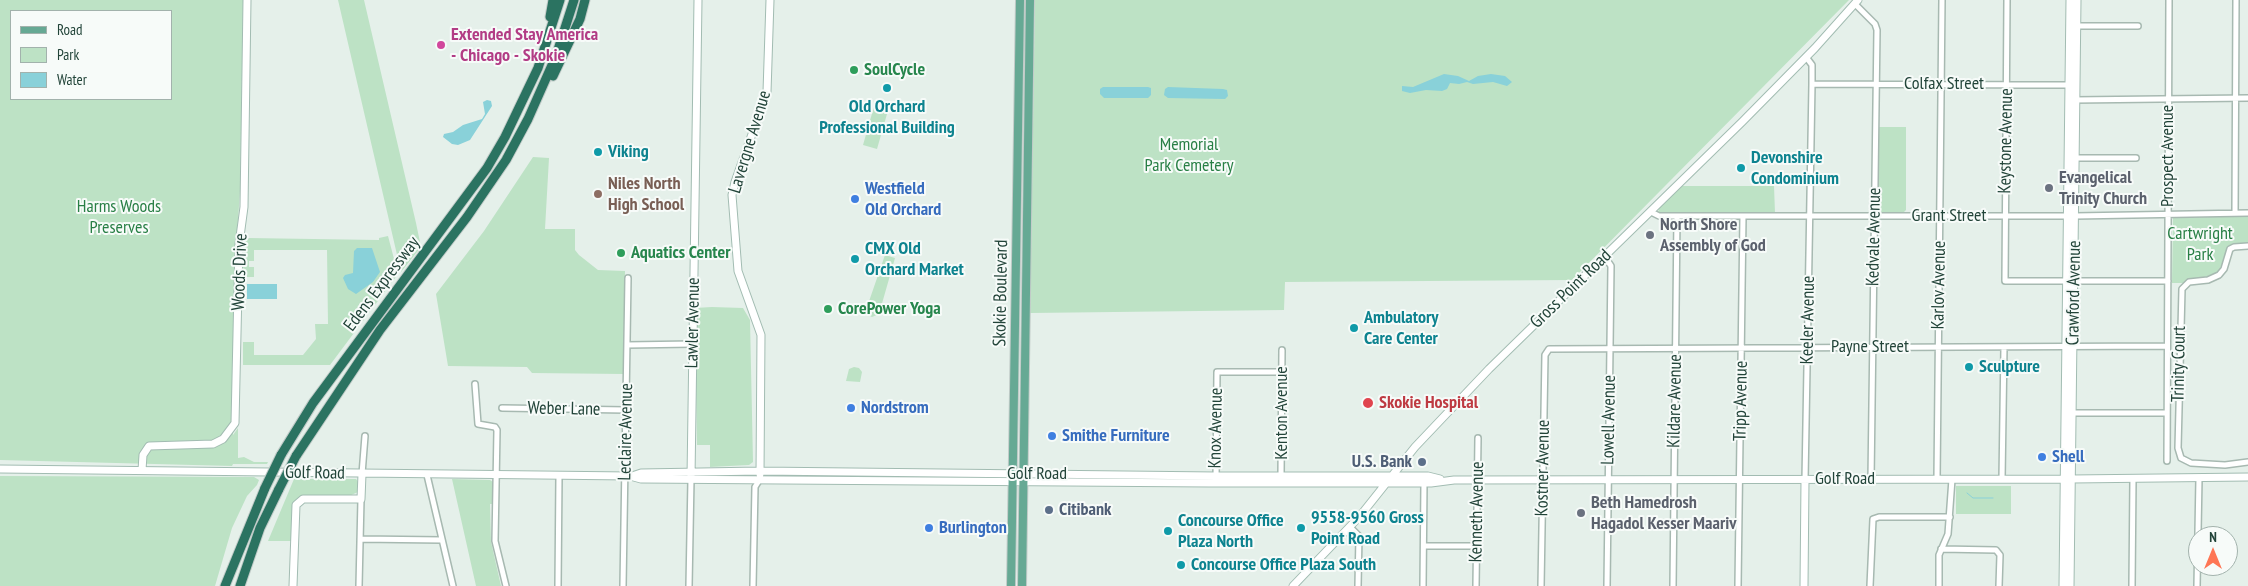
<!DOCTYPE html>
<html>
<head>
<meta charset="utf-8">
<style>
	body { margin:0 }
	#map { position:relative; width:2248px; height:586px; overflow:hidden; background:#e5f0ea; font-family:"PT Sans Narrow",sans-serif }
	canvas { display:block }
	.legend { position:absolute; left:10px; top:10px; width:162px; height:90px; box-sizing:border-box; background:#f7fbf9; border:1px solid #a2b2ac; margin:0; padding:6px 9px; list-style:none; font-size:15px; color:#224439 }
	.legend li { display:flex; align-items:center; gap:10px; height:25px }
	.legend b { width:25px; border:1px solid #a2b2ac }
	.north { position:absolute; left:2188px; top:526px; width:50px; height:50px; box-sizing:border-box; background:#f7fbf9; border:1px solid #a2b2ac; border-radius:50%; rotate:0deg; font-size:14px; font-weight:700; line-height:20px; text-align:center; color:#224439 }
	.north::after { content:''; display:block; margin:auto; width:18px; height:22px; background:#fe7655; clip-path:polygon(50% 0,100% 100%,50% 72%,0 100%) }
</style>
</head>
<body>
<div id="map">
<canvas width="2248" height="586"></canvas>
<ul class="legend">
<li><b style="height:6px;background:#66a994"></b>Road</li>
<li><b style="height:14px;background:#bde2c5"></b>Park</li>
<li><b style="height:14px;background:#89d1d9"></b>Water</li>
</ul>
<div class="north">N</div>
</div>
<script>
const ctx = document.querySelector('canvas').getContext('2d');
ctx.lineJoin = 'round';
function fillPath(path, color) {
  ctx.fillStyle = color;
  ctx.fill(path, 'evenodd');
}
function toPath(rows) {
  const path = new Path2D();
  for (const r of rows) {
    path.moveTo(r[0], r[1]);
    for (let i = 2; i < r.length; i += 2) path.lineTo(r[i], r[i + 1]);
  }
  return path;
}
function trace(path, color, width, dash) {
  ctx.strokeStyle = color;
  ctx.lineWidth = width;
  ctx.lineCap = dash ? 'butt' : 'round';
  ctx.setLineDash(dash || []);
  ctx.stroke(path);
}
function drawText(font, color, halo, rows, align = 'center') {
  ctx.font = font + ' "PT Sans Narrow",sans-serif';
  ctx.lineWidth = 4;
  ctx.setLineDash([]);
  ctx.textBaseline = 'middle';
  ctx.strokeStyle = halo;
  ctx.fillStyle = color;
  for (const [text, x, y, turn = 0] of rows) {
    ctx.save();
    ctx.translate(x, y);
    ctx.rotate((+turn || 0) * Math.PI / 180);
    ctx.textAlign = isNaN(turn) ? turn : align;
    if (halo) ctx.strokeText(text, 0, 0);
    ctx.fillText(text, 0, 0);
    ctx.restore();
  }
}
fillPath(toPath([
	[0,0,243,0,240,192,235,261,233,435,238,428,238,458,244,457,254,462,268,462,267,464,233,464,232,466,0,460],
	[11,11,171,11,171,99,11,99],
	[338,0,364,0,416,223,421,247,401,272],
	[1035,0,1849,0,1572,280,1285,282,1284,310,1030,313],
	[875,103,889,107,877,149,863,145],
	[1878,127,1906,127,1906,210,1904,212,1881,213,1878,209],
	[533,157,549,158,545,229,575,229,575,250,579,255,598,270,625,271,623,374,532,373,527,367,448,366,436,294,484,231],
	[1681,186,1774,186,1775,213,1658,213,1659,208],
	[2248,216,2248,244,2230,246,2218,273,2184,283,2172,283,2173,218],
	[245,234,248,234,248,238,379,240,379,238,388,236,398,274,330,365,243,365,243,342,254,342,254,355,303,355,316,339,315,324,328,324,327,250,254,250,254,261,249,261,249,267,254,267,254,277,247,277,242,271],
	[885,255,895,258,879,314,872,317,868,315,866,310],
	[712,307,743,308,750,320,753,462,749,465,710,467,710,445,697,445,695,308],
	[854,367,859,368,862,372,860,382,846,381,849,369],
	[0,476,254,477,259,480,257,485,247,496,232,528,215,586,0,586],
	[294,479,356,479,359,483,358,492,349,496,308,497,293,506,291,541,268,541],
	[452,479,490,480,493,482,494,504,490,504,491,542,501,586,476,586],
	[1956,486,2011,486,2011,514,1956,514]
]), '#bde2c5');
fillPath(toPath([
	[1444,74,1458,76,1469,81,1478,76,1491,74,1505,76,1512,82,1507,86,1493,82,1473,84,1467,82,1459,84,1450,83,1447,89,1442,91,1426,90,1410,93,1402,91,1402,86,1413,87],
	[1148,87,1151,88,1151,95,1148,98,1104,98,1100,94,1100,89,1103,87],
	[1168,87,1223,89,1227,90,1228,96,1225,99,1168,98,1164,95,1165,89],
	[487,100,491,101,492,106,470,140,458,145,452,144,443,137,444,134,453,132,463,125,482,119,485,114,483,102],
	[357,248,372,248,380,272,373,282,356,294,348,289,343,278,345,275,353,273,354,251],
	[247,284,277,284,277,299,247,299]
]), '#89d1d9');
trace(toPath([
	[1967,493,1973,498,1993,498]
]), '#89d1d9', 1);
const street = toPath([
	[2007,0,2005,281,2168,281],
	[1855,4,1875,24,1877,30,1871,479],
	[2073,26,2138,26],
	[1812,84,2071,85],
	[2074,100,2248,98],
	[2072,158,2136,158],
	[1651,212,1659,216,2075,216,2248,213],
	[2235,213,2236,0],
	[2248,246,2234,247,2230,249,2224,269,2219,275,2208,280,2189,282,2182,289,2178,448,2181,458,2191,463,2225,465,2248,462],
	[1605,257,1611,266,1607,586],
	[627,345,693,344],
	[475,384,478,424,495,427,497,430,495,541,506,586],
	[502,408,626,410],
	[2070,413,2167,413],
	[2167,461,2169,0],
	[362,474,365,436],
	[427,475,453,586],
	[1281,476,1282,350],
	[1937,479,1942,0],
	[2002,479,2004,347],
	[1216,480,1217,372,1282,372],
	[1805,480,1812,84,1812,65,1806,57],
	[1350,527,1359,536,1358,586],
	[360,539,442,540],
	[1424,546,1476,546],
	[1941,549,1996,550,2000,555,1999,586],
	[359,586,361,499],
	[558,586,559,476],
	[623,586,628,278],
	[689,586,691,479],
	[753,586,755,487,760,479],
	[1423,586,1424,483],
	[1476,586,1478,438],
	[1541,586,1545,355,1549,349,2167,346],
	[1673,586,1677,216],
	[1738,586,1743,216],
	[1870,586,1873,519,1879,517,1950,517],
	[1939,586,1939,555,1948,534,1952,479],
	[2132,586,2133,479],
	[2197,586,2199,478]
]);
const secondary = toPath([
	[0,469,630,476,641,479,1209,483,1431,483,1454,480,2072,479,2248,477],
	[142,470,143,455,149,446,213,444,223,439,235,423,239,244,244,207,247,0],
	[760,474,761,335,738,271,732,195,735,182,767,92,770,0],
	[632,476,641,473,760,471,1216,476,1428,476,1440,479],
	[691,477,698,0],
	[293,586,296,505,303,499,361,499,362,474],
	[1293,586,1360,516,1415,447,1489,369,1742,122,1815,48,1858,0],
	[1804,586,1805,480],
	[2063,586,2070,0],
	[2070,586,2077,0]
]);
const primary = toPath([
	[1011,586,1020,0],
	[1022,586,1030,0]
]);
const highway = toPath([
	[550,17,553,0],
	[553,76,580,19,585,0],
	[281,455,313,403,487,168,505,137,538,68,560,0],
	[296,456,380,330,467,217,506,160,528,119,556,56,574,0],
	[225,586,265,488],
	[240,586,260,528,279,489]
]);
trace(street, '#a7b9b1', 8);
trace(secondary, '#a2bcb2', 9);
trace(primary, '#c1cbc8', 10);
trace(highway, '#c1cbc8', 11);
trace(street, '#fff', 5);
trace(secondary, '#fff', 7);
trace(primary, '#66a994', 8);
trace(highway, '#2b7361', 9);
const highwayBridge = toPath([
	[265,488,281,455],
	[279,489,296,456]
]);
trace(highwayBridge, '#c1cbc8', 11, []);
trace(highwayBridge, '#2b7361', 9);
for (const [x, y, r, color] of [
	[441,45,5,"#d1479c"],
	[854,70,5,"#2e9e5b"],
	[887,88,5,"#0f9aa8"],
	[598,152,5,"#0f9aa8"],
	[1741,168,5,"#0f9aa8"],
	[2049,188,5,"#6b7280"],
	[598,194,5,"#8d6e63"],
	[855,199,5,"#3f7fe0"],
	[1650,235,5,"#6b7280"],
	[621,253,5,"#2e9e5b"],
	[855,259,5,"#0f9aa8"],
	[828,309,5,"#2e9e5b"],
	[1354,328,5,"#0f9aa8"],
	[1969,367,5,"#0f9aa8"],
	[1368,403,6,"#e0444e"],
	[851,408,5,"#3f7fe0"],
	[1052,436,5,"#3f7fe0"],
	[2042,457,5,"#3f7fe0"],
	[1422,462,5,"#5c6f8a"],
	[1049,510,5,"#5c6f8a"],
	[1581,513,5,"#6b7280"],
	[929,528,5,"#3f7fe0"],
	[1301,528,5,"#0f9aa8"],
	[1168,531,5,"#0f9aa8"],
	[1181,565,5,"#0f9aa8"]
]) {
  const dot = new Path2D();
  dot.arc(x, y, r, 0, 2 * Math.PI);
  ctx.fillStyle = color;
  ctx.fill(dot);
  trace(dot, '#f7fbf9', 2);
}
drawText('bold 18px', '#b23c85', '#f7fbf9', [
	["Extended Stay America",451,35],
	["- Chicago - Skokie",451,56]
], 'left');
drawText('bold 18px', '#27864d', '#f7fbf9', [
	["SoulCycle",864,70],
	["Aquatics Center",631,253],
	["CorePower Yoga",838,309]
], 'left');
drawText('18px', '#224439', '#f7fbf9', [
	["Colfax Street",1944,84],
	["Keystone Avenue",2006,141,-89],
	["Lavergne Avenue",750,142,-73],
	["Prospect Avenue",2168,156,-90],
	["Grant Street",1949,216],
	["Kedvale Avenue",1874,237,-89],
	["Woods Drive",240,272,-88],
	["Edens Expressway",382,284,-53],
	["Karlov Avenue",1939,285,-89],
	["Gross Point Road",1571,289,-44],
	["Skokie Boulevard",1001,293,-89],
	["Crawford Avenue",2074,293,-89],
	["Keeler Avenue",1808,320,-89],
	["Lawler Avenue",693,323,-89],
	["Payne Street",1870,347],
	["Trinity Court",2179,364,-89],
	["Kildare Avenue",1675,401,-89],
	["Tripp Avenue",1741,401,-89],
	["Weber Lane",564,409,1],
	["Kenton Avenue",1282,413,-90],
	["Lowell Avenue",1609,420,-89],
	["Knox Avenue",1216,428,-89],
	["Leclaire Avenue",626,432,-89],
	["Kostner Avenue",1543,468,-89],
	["Golf Road",315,473,1],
	["Golf Road",1037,474],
	["Golf Road",1845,479],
	["Kenneth Avenue",1477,512,-89]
]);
drawText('bold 18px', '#0d838f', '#f7fbf9', [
	["Old Orchard",887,107,"center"],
	["Professional Building",887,128,"center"],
	["Viking",608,152],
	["Devonshire",1751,158],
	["Condominium",1751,179],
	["CMX Old",865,249],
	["Orchard Market",865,270],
	["Ambulatory",1364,318],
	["Care Center",1364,339],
	["Sculpture",1979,367],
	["9558-9560 Gross",1311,518],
	["Point Road",1311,539],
	["Concourse Office",1178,521],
	["Plaza North",1178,542],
	["Concourse Office Plaza South",1191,565]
], 'left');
drawText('18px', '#287f45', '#f7fbf9', [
	["Memorial",1189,145],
	["Park Cemetery",1189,166],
	["Harms Woods",119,207],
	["Preserves",119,228],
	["Cartwright",2200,234],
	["Park",2200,255]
]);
drawText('bold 18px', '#5b616d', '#f7fbf9', [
	["Evangelical",2059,178],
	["Trinity Church",2059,199],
	["North Shore",1660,225],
	["Assembly of God",1660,246],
	["Beth Hamedrosh",1591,503],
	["Hagadol Kesser Maariv",1591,524]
], 'left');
drawText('bold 18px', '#785e54', '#f7fbf9', [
	["Niles North",608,184],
	["High School",608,205]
], 'left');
drawText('bold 18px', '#366cbe', '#f7fbf9', [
	["Westfield",865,189],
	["Old Orchard",865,210],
	["Nordstrom",861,408],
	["Smithe Furniture",1062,436],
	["Shell",2052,457],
	["Burlington",939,528]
], 'left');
drawText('bold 18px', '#be3a42', '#f7fbf9', [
	["Skokie Hospital",1379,403]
], 'left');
drawText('bold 18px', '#4e5e75', '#f7fbf9', [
	["U.S. Bank",1412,462],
	["Citibank",1059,510,"left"]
], 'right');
</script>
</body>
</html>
